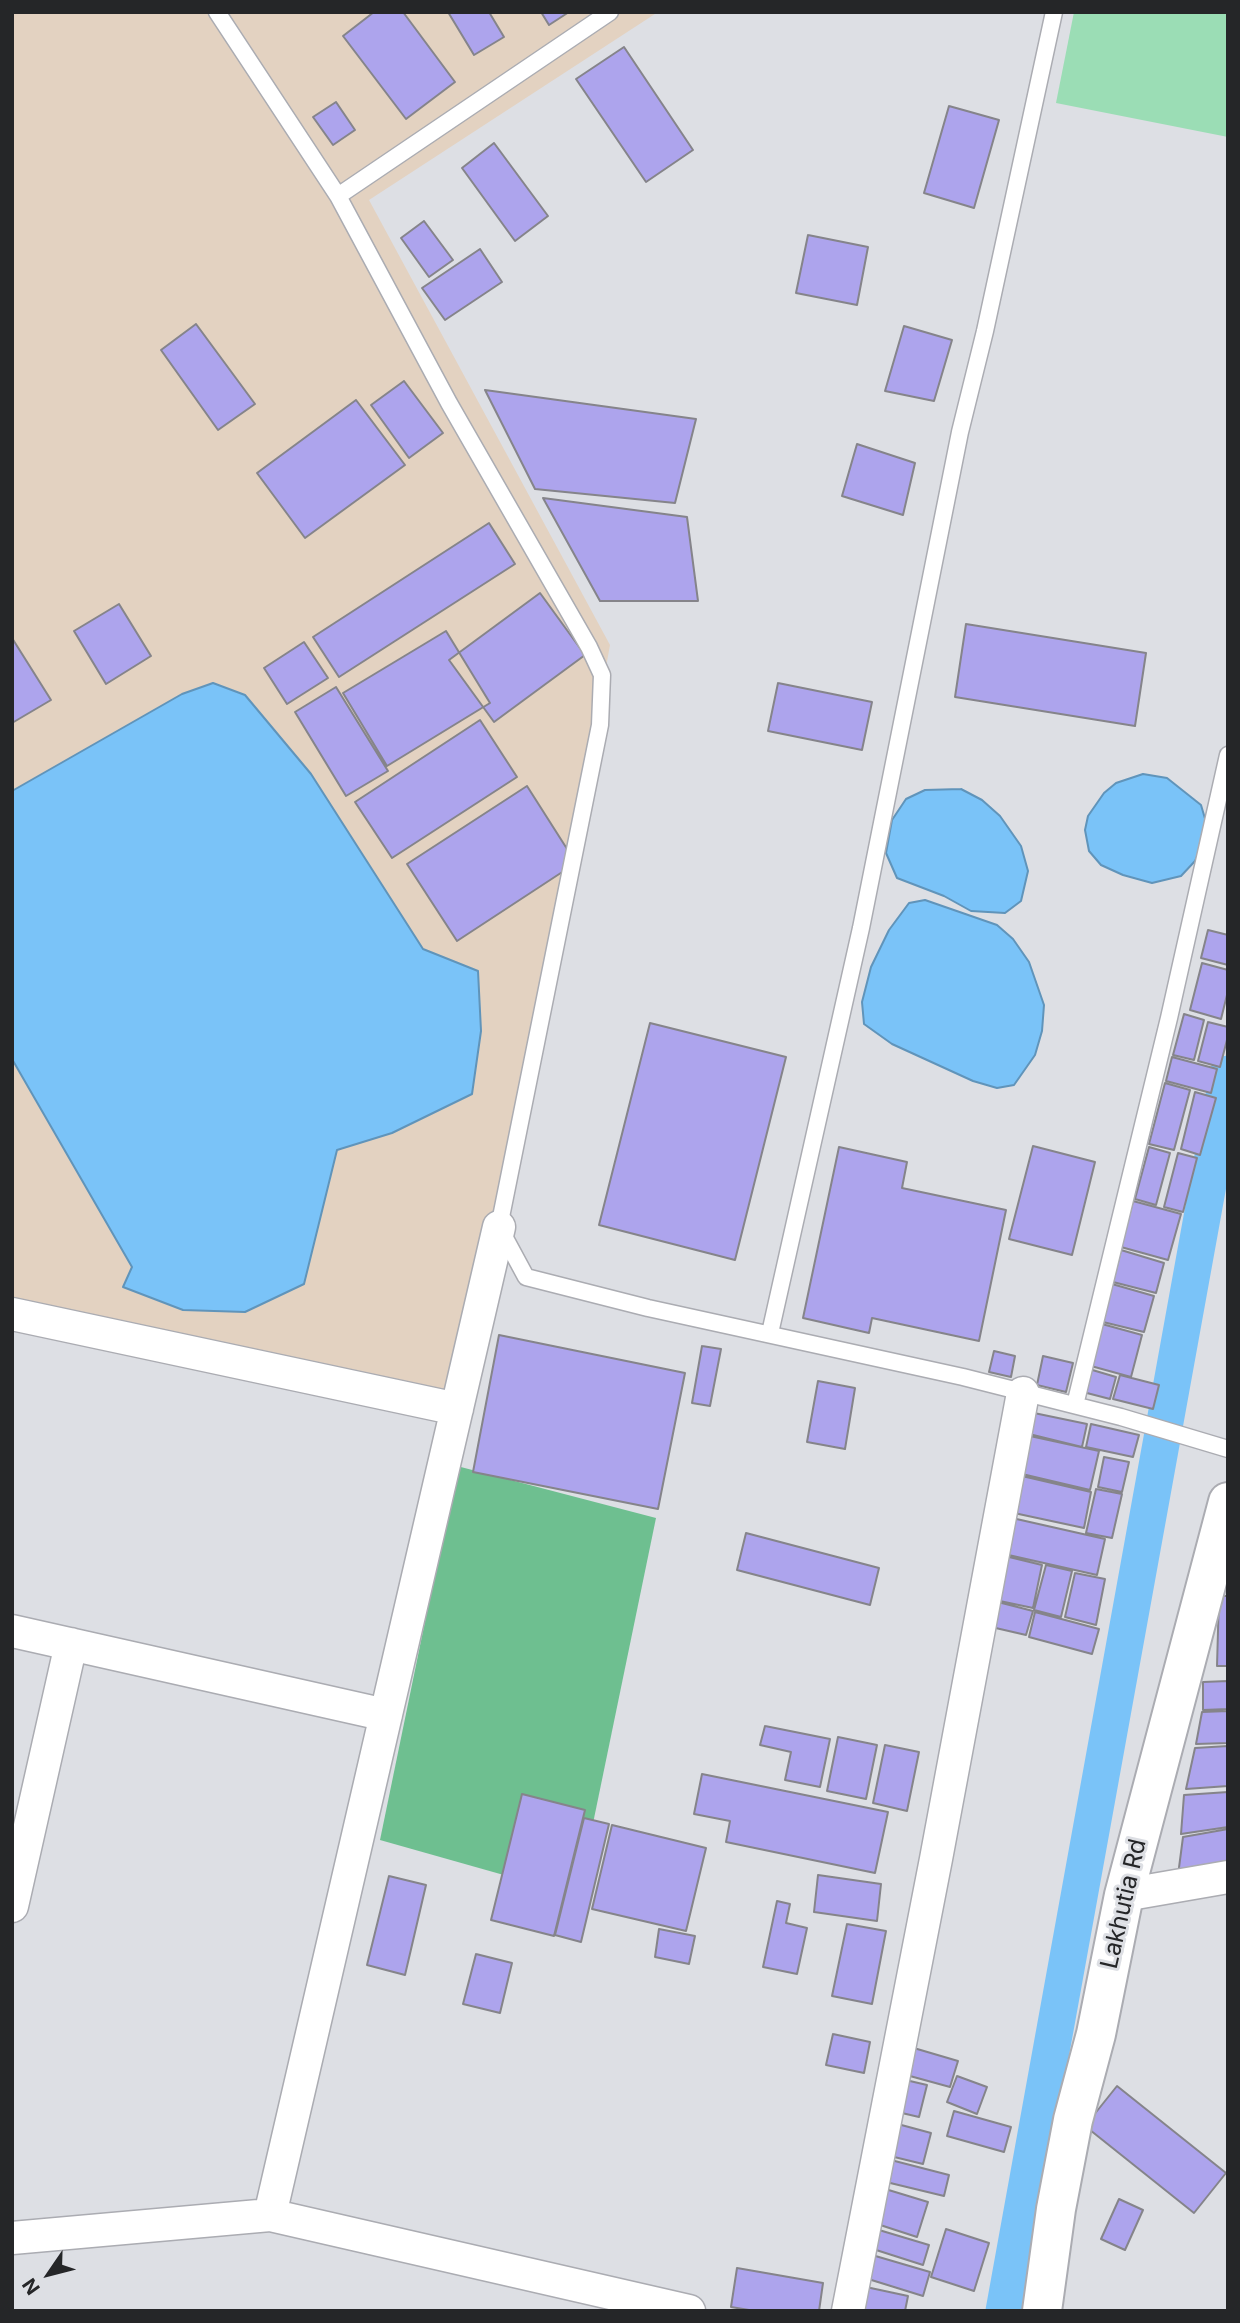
<!DOCTYPE html>
<html>
<head>
<meta charset="utf-8">
<style>
	body { margin:0 }
	#map { position:relative; width:1240px; height:2323px; overflow:hidden; background:#dddfe4; font-family:Inter,sans-serif }
	canvas { display:block }
	.frame { position:absolute; inset:0; border:14px solid #252628; pointer-events:none }
	.north { position:absolute; left:14px; top:2239px; width:70px; height:70px; -webkit-text-stroke:5px #dddfe4; paint-order:stroke; rotate:235deg; font-size:19px; font-weight:700; line-height:28px; text-align:center; color:#252628 }
	.north::after { content:''; display:block; margin:auto; width:24px; height:32px; background:#252628; clip-path:polygon(50% 0,100% 100%,50% 72%,0 100%) }
</style>
</head>
<body>
<div id="map">
<canvas width="1240" height="2323"></canvas>
<div class="frame"></div>
<div class="north">N</div>
</div>
<script>
const ctx = document.querySelector('canvas').getContext('2d');
ctx.lineJoin = 'round';
function fillPath(path, color) {
  ctx.fillStyle = color;
  ctx.fill(path, 'evenodd');
}
function toPath(rows) {
  const path = new Path2D();
  for (const r of rows) {
    path.moveTo(r[0], r[1]);
    for (let i = 2; i < r.length; i += 2) path.lineTo(r[i], r[i + 1]);
  }
  return path;
}
function trace(path, color, width, dash) {
  ctx.strokeStyle = color;
  ctx.lineWidth = width;
  ctx.lineCap = dash ? 'butt' : 'round';
  ctx.setLineDash(dash || []);
  ctx.stroke(path);
}
function drawText(font, color, halo, rows, align = 'center') {
  ctx.font = font + ' Inter,sans-serif';
  ctx.lineWidth = 6;
  ctx.setLineDash([]);
  ctx.textBaseline = 'middle';
  ctx.strokeStyle = halo;
  ctx.fillStyle = color;
  for (const [text, x, y, turn = 0] of rows) {
    ctx.save();
    ctx.translate(x, y);
    ctx.rotate((+turn || 0) * Math.PI / 180);
    ctx.textAlign = isNaN(turn) ? turn : align;
    if (halo) ctx.strokeText(text, 0, 0);
    ctx.fillText(text, 0, 0);
    ctx.restore();
  }
}
fillPath(toPath([
	[12,12,658,12,369,200,610,645,469,1424,12,1322]
]), '#e3d2c1');
fillPath(toPath([
	[1074,12,1228,12,1228,137,1056,103]
]), '#9bddb5');
fillPath(toPath([
	[457,1466,656,1518,578,1896,380,1840]
]), '#6ebf90');
const water = toPath([
	[213,683,245,695,311,774,423,949,478,971,481,1031,472,1094,392,1133,337,1150,304,1284,245,1312,183,1310,123,1287,132,1267,12,1059,12,791,182,694,213,683],
	[1143,774,1167,778,1201,805,1206,822,1204,842,1195,861,1181,876,1152,883,1123,875,1101,865,1089,851,1085,830,1088,816,1104,793,1116,783,1143,774],
	[961,789,982,800,1000,816,1021,846,1028,871,1021,901,1005,913,971,911,944,896,897,878,886,853,892,820,906,799,925,790,961,789],
	[925,900,997,925,1013,939,1029,962,1044,1005,1042,1031,1035,1055,1014,1085,997,1088,973,1081,892,1044,864,1024,862,1002,871,967,889,930,909,903,925,900]
]);
fillPath(water, '#7ac3f8');
trace(water, '#6094ba', 2);
trace(toPath([
	[1004,2311,1228,1074]
]), '#7ac3f8', 37);
const building = toPath([
	[374,12,403,12,455,82,406,119,343,36,374,12],
	[448,12,489,12,504,37,474,55,448,12],
	[541,12,569,12,549,25,541,12],
	[624,47,693,150,646,182,576,79,624,47],
	[336,102,355,130,333,145,313,117,336,102],
	[949,106,999,120,974,208,924,193,949,106],
	[494,143,548,216,515,241,462,168,494,143],
	[424,221,453,260,429,277,401,238,424,221],
	[808,235,868,247,857,305,796,293,808,235],
	[480,249,502,282,445,320,422,288,480,249],
	[196,324,255,404,218,430,161,350,196,324],
	[904,326,952,340,934,401,885,391,904,326],
	[404,381,443,433,409,458,371,405,404,381],
	[485,390,696,419,675,503,535,489,485,390],
	[356,400,405,465,305,538,257,473,356,400],
	[857,444,915,463,903,515,842,496,857,444],
	[543,498,687,517,698,601,600,601,543,498],
	[489,523,515,564,339,677,313,637,489,523],
	[540,593,585,655,494,722,449,660,540,593],
	[119,604,151,656,106,684,74,631,119,604],
	[966,624,1146,653,1135,726,955,697,966,624],
	[446,631,490,703,387,766,343,693,446,631],
	[12,638,51,700,12,723,12,638],
	[304,642,328,678,287,704,264,668,304,642],
	[778,683,872,702,862,750,768,731,778,683],
	[336,687,388,771,346,796,295,712,336,687],
	[480,720,517,777,392,858,355,802,480,720],
	[527,786,576,863,457,941,407,864,527,786],
	[1208,930,1228,935,1228,965,1201,958,1208,930],
	[1202,963,1228,970,1228,991,1221,1019,1190,1010,1202,963],
	[1184,1014,1204,1020,1194,1060,1173,1055,1184,1014],
	[1208,1022,1228,1027,1228,1036,1220,1067,1198,1061,1208,1022],
	[650,1023,786,1057,735,1260,599,1225,650,1023],
	[1172,1057,1217,1069,1211,1093,1166,1081,1172,1057],
	[1165,1083,1190,1090,1174,1150,1149,1144,1165,1083],
	[1195,1092,1216,1098,1200,1155,1181,1149,1195,1092],
	[1033,1146,1095,1162,1072,1255,1009,1239,1033,1146],
	[839,1147,907,1162,902,1188,1006,1210,979,1341,872,1318,869,1333,803,1318,839,1147],
	[1149,1147,1170,1153,1156,1205,1135,1199,1149,1147],
	[1178,1153,1197,1158,1183,1212,1164,1207,1178,1153],
	[1133,1201,1181,1214,1168,1260,1121,1247,1133,1201],
	[1121,1250,1164,1263,1156,1293,1113,1282,1121,1250],
	[1112,1284,1154,1296,1144,1332,1103,1322,1112,1284],
	[1102,1324,1142,1335,1131,1377,1091,1366,1102,1324],
	[499,1335,685,1373,658,1509,473,1472,499,1335],
	[702,1346,721,1349,710,1406,692,1403,702,1346],
	[994,1351,1015,1356,1011,1377,989,1372,994,1351],
	[1043,1356,1073,1363,1066,1392,1037,1385,1043,1356],
	[1089,1369,1116,1377,1110,1399,1083,1392,1089,1369],
	[1120,1375,1159,1385,1153,1409,1113,1399,1120,1375],
	[818,1381,855,1388,845,1449,807,1442,818,1381],
	[1034,1413,1087,1424,1082,1447,1029,1434,1034,1413],
	[1091,1424,1139,1435,1133,1457,1086,1447,1091,1424],
	[1030,1436,1099,1451,1090,1490,1022,1474,1030,1436],
	[1104,1457,1129,1462,1122,1492,1098,1487,1104,1457],
	[1022,1476,1091,1492,1084,1528,1014,1513,1022,1476],
	[1096,1489,1122,1494,1112,1538,1086,1533,1096,1489],
	[1012,1518,1105,1539,1097,1575,1004,1554,1012,1518],
	[746,1533,879,1568,870,1605,737,1570,746,1533],
	[1005,1556,1042,1565,1033,1608,995,1600,1005,1556],
	[1046,1565,1072,1571,1061,1617,1034,1610,1046,1565],
	[1075,1573,1105,1579,1096,1625,1065,1617,1075,1573],
	[1219,1596,1228,1596,1228,1666,1217,1666,1219,1596],
	[994,1601,1033,1611,1026,1635,987,1626,994,1601],
	[1035,1612,1099,1629,1092,1654,1029,1637,1035,1612],
	[1228,1681,1228,1709,1203,1710,1203,1682,1228,1681],
	[1228,1711,1228,1743,1196,1744,1202,1712,1228,1711],
	[765,1726,830,1739,820,1787,785,1780,791,1752,760,1745,765,1726],
	[838,1737,877,1745,866,1799,827,1791,838,1737],
	[885,1745,919,1752,907,1811,873,1803,885,1745],
	[1228,1746,1228,1786,1186,1789,1195,1748,1228,1746],
	[702,1774,888,1812,875,1873,726,1842,730,1821,694,1814,702,1774],
	[1228,1792,1228,1827,1181,1834,1184,1795,1228,1792],
	[522,1794,585,1810,554,1936,491,1920,522,1794],
	[584,1818,609,1824,581,1942,555,1935,584,1818],
	[612,1825,706,1848,686,1931,592,1909,612,1825],
	[1228,1829,1228,1875,1177,1883,1183,1837,1228,1829],
	[818,1875,881,1884,877,1921,814,1912,818,1875],
	[389,1876,426,1885,405,1975,367,1965,389,1876],
	[777,1901,790,1904,786,1923,807,1928,797,1974,763,1967,777,1901],
	[847,1924,886,1931,872,2004,832,1996,847,1924],
	[659,1929,695,1936,689,1964,655,1957,659,1929],
	[476,1954,512,1963,500,2013,463,2004,476,1954],
	[833,2034,870,2042,864,2073,826,2065,833,2034],
	[907,2046,958,2061,950,2087,899,2073,907,2046],
	[957,2076,987,2087,977,2114,947,2102,957,2076],
	[897,2078,927,2085,919,2117,889,2110,897,2078],
	[1117,2086,1226,2173,1194,2213,1085,2126,1117,2086],
	[954,2111,1011,2127,1004,2152,947,2136,954,2111],
	[894,2123,931,2133,923,2164,886,2155,894,2123],
	[887,2159,949,2175,944,2196,882,2181,887,2159],
	[882,2188,928,2202,917,2237,871,2222,882,2188],
	[1119,2199,1143,2210,1125,2250,1101,2239,1119,2199],
	[946,2229,989,2243,974,2291,931,2277,946,2229],
	[879,2230,929,2245,923,2265,873,2249,879,2230],
	[872,2255,930,2272,923,2296,865,2278,872,2255],
	[737,2268,823,2283,819,2311,755,2311,731,2307,737,2268],
	[866,2287,908,2296,905,2311,861,2310,866,2287]
]);
fillPath(building, '#ada4ed');
trace(building, '#85848a', 2);
const lane = toPath([
	[217,12,338,196,449,403,589,647,602,675,600,725,499,1227,526,1277,648,1308,963,1377,1121,1417,1228,1449],
	[338,196,610,12],
	[770,1333,861,928,960,432,985,331,1054,12],
	[1075,1405,1169,1018,1228,755]
]);
const street = toPath([
	[12,1314,457,1409],
	[12,1631,386,1715],
	[1124,1895,1228,1877],
	[12,1906,71,1644],
	[270,2215,499,1227],
	[12,2238,270,2215,689,2311],
	[848,2311,936,1859,1023,1393]
]);
const secondary = toPath([
	[1042,2311,1056,2209,1073,2120,1096,2034,1124,1895,1228,1502]
]);
trace(lane, '#abacb2', 19);
trace(street, '#abacb2', 35);
trace(secondary, '#abacb2', 42);
trace(lane, '#fff', 16);
trace(street, '#fff', 32);
trace(secondary, '#fff', 38);
drawText('24px', '#252628', '#dddfe4', [
	["Lakhutia Rd",1124,1904,-77]
]);
</script>
</body>
</html>
